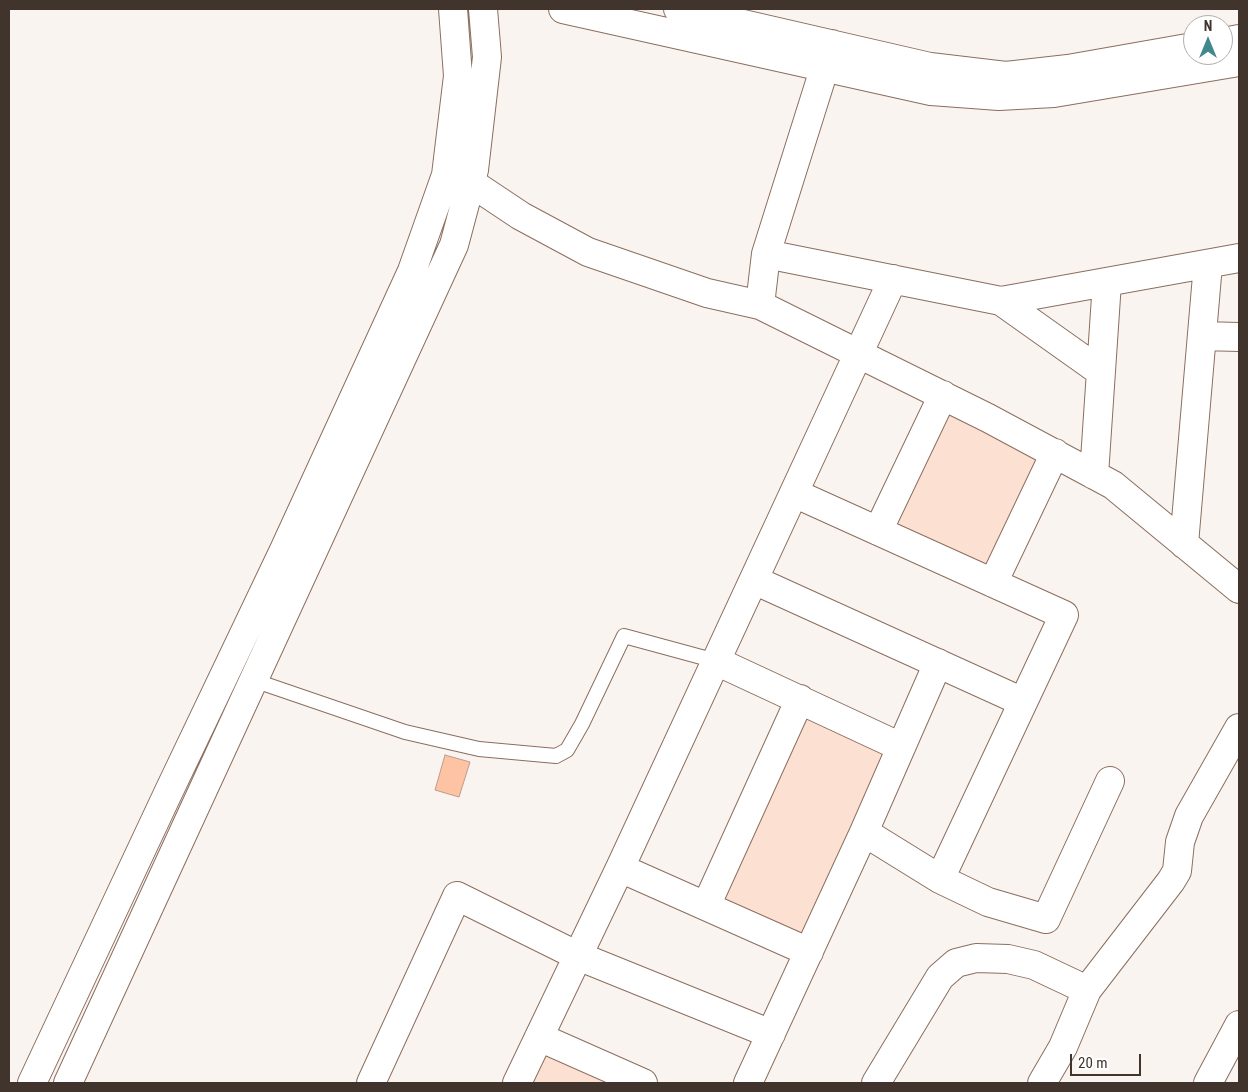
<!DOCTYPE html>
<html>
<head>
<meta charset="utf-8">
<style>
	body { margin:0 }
	#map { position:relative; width:1248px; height:1092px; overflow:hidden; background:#faf4f0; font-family:"Roboto Condensed",sans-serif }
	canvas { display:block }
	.frame { position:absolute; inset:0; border:10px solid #40342d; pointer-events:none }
	.north { position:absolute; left:1183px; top:15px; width:50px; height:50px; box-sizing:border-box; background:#fff; border:1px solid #b3aeab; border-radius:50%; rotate:0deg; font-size:14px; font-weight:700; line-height:20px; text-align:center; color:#40342d }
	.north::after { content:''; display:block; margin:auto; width:18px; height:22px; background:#40888c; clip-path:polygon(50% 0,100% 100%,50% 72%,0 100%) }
	.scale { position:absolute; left:1070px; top:1054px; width:71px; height:22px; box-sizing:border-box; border:2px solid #40342d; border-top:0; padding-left:6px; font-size:15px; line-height:18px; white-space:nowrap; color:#40342d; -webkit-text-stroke:4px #fff; paint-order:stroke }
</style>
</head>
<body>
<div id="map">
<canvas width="1248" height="1092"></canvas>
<div class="frame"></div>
<div class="north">N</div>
<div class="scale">20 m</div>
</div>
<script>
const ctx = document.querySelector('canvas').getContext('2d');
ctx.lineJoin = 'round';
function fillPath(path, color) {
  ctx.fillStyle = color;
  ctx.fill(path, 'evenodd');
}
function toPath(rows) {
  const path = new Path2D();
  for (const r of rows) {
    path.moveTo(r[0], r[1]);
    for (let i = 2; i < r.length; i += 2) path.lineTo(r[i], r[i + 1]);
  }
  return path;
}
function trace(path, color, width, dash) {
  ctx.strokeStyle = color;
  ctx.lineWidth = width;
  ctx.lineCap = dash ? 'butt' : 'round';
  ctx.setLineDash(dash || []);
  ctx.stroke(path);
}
fillPath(toPath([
	[949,413,1040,457,986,569,894,525],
	[804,717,886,754,803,936,721,899],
	[543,1046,623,1083,526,1083]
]), '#fce0d1');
const building = toPath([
	[445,755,470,762,459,797,435,790,445,755]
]);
fillPath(building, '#fdc3a2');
trace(building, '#bb9c8b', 1);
const service = toPath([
	[253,680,405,732,479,749,556,756,567,750,582,724,624,636,716,661]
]);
const minor = toPath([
	[563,9,931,91,999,96,1054,93,1239,62],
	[678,9,930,67,1006,76,1068,69,1193,47],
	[1223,42,1239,39],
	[832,44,766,254,760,305,988,418,1113,485,1239,589],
	[470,182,521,216,588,252,707,293,760,305],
	[766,254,1001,301,1239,258],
	[1001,301,1101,372],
	[1202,336,1239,337],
	[1094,475,1107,282],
	[794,493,1064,615,940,879],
	[878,531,943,395],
	[1184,544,1208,264],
	[754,580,1023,702],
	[993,583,1055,453],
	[716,661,901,747],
	[864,832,940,879,988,902,1046,919,1110,781],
	[620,868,809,952],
	[706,906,800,699],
	[539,1037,643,1083],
	[371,1083,457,896,578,956,771,1034],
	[517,1083,620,868,893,279],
	[748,1083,864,832,938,663],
	[876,1083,940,977,956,963,976,958,1008,959,1034,965,1087,990],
	[1042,1083,1063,1047,1087,990,1171,881,1177,871,1180,842,1189,816,1239,728],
	[1208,1083,1239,1025]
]);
const tertiary = toPath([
	[32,1083,169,791,284,550,412,271,446,175,458,76,453,9],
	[68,1083,454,245,474,170,487,57,483,9]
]);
trace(service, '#8b6e5e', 16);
trace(minor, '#8b6e5e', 30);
trace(tertiary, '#8b6e5e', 30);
trace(service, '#fff', 14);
trace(minor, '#fff', 28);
trace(tertiary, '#fff', 28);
</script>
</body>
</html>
